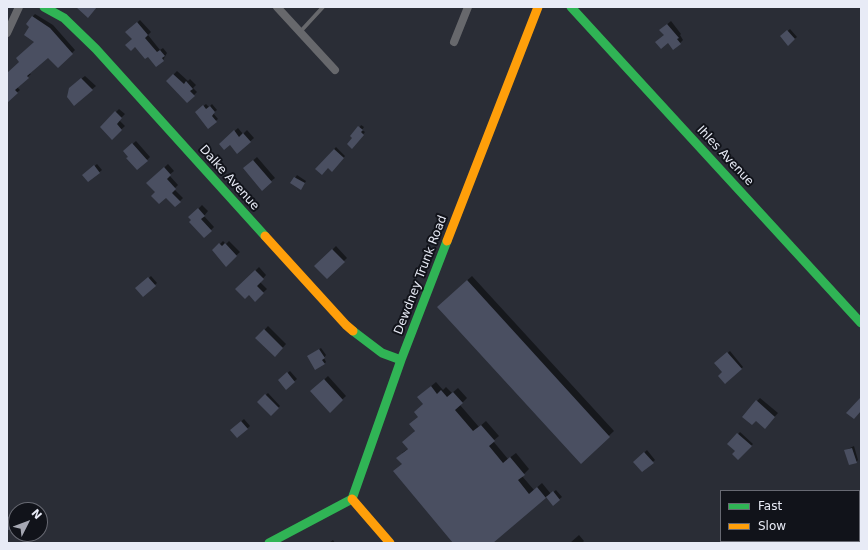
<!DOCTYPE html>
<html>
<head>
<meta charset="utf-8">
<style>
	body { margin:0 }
	#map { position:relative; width:868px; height:550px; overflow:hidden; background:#2a2d36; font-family:"DejaVu Sans",sans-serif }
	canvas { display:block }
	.frame { position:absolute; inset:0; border:8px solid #e8ebf6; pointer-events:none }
	.legend { position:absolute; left:720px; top:490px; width:140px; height:52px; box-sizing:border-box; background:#11131a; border:1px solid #676972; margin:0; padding:5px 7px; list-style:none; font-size:12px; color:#e8ebf6 }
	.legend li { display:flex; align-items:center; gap:8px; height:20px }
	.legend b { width:20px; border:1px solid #676972 }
	.north { position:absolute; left:8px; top:502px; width:40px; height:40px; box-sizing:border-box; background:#11131a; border:1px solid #676972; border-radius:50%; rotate:48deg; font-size:11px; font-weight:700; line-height:16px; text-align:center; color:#e8ebf6 }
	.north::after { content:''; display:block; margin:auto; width:14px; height:18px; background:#a6a8b3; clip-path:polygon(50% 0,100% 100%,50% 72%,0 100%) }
</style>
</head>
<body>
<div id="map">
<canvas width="868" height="550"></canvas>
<div class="frame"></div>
<ul class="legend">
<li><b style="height:5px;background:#30b455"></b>Fast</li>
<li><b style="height:5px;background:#ff9f0a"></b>Slow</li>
</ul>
<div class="north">N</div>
</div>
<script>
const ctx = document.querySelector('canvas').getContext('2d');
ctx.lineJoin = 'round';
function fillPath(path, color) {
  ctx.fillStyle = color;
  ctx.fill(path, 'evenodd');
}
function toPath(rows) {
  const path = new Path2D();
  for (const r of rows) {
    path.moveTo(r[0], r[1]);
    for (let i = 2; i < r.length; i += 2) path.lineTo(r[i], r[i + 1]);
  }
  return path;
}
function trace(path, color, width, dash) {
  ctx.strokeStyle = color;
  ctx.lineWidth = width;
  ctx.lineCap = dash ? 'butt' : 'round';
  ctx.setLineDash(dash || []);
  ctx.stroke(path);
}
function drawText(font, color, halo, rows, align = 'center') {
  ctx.font = font + ' "DejaVu Sans",sans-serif';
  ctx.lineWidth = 4;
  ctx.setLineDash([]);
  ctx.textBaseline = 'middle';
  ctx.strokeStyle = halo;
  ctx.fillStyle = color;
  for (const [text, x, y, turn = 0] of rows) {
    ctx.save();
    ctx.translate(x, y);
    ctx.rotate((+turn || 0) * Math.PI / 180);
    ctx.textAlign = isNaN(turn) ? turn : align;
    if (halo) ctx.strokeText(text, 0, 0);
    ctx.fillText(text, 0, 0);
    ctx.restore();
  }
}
fillPath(toPath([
	[35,14,53,25,75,50,58,67,48,57,29,73,31,74,17,87,20,90,7,101,7,74,21,62,35,42,31,26,32,17],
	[140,20,151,32,148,35,160,50,163,48,167,53,163,60,133,39,127,32],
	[671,21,681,34,680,35,683,40,680,43,668,42,665,35,664,27],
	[790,29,797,37,788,44,782,36],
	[177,71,188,81,190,79,196,85,193,88,197,92,187,102,167,81],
	[85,76,96,86,74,104,73,85],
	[206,104,209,107,212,104,217,110,213,113,218,119,208,127,196,112],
	[119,109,125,114,119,120,125,126,112,138,101,127],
	[361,125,364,127,362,130,365,132,354,145,354,138],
	[238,128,243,134,247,130,254,138,237,153,230,144,223,141],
	[136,141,150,157,147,160,128,148],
	[336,147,345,156,332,170,328,167,317,168],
	[257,157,275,178,271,181,248,165],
	[97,164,102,170,88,181,86,173],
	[168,164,174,171,169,175,178,185,174,189,183,198,175,206,166,197,156,192,148,183],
	[297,175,306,181,303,186,292,183],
	[202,205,208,211,204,216,214,227,204,237,190,217],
	[223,241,226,244,229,241,240,252,226,265,214,250],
	[336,246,347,258,327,277,316,266],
	[259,267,266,275,260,282,267,289,255,300,249,293,237,289],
	[151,276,157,283,143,296,137,289],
	[472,276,614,431,581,462,443,302],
	[268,326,286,344,275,356,257,338],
	[321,348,326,355,324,358,326,362,324,364,310,355],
	[730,351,743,367,726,383,723,372,716,363],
	[290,371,297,379,286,388,279,380],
	[328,376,346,396,330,411,312,391],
	[436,382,443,390,446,387,452,393,458,388,467,398,460,405,479,427,486,421,499,436,493,441,508,459,516,453,529,469,522,476,534,490,542,483,551,494,556,490,562,497,553,504,547,496,491,543,454,543,403,464,402,453,409,448,424,404,423,393],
	[268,393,280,406,271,415,258,402],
	[760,398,778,413,768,424,757,401],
	[244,419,250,426,238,437,231,430],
	[740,432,753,444,738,458,736,451,729,444],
	[854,446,858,460,856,462,846,450],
	[647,450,655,460,642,471,634,462],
	[10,515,16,515,16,528,7,529,7,520],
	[579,535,584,541,582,543,570,543],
	[333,540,335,543,329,543]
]), '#0007');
fillPath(toPath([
	[76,7,97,7,88,18],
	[32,16,50,28,73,54,58,68,48,58,27,76,29,78,15,90,18,93,7,103,7,73,19,62,16,58,34,42,24,35,29,27,26,24],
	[137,22,148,35,145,38,157,52,160,50,165,56,162,58,164,61,156,67,148,57,145,59,135,47,131,51,125,45,132,39,125,32],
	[667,24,679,38,677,39,681,44,673,50,668,43,661,49,655,42,664,35,659,30],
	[787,30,795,39,788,46,780,36],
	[173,74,184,84,186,81,193,89,190,91,195,96,187,103,166,81],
	[81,78,93,90,74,106,67,97,69,88],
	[203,105,206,109,210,106,215,112,212,116,217,122,208,129,195,112],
	[115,111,122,118,117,124,122,130,112,140,100,127],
	[358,126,363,130,361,132,364,135,352,149,347,144,352,138,350,136],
	[234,130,239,137,243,133,251,142,237,154,230,145,224,150,219,144],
	[132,143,148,161,137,170,126,158,128,157,123,151],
	[334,149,344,158,332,172,328,168,322,175,315,169],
	[253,160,272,182,262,191,243,168],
	[94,165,100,173,88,182,82,175],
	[164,167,171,175,167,179,176,189,172,193,181,202,175,207,166,198,159,204,151,196,155,192,146,183],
	[294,177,305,183,301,190,290,183],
	[198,208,205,216,201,219,212,231,204,238,189,222,191,220,188,217],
	[219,243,222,246,225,243,237,256,226,267,212,250],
	[332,249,345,262,327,279,314,266],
	[255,270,264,279,257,286,264,293,255,302,249,295,245,299,235,289],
	[148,277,156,286,143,297,135,288],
	[467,280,610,437,581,464,437,307],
	[264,329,283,348,275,357,255,338],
	[319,349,325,358,322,360,325,364,315,370,307,356],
	[727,352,742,369,725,384,718,376,722,372,714,363],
	[287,372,295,382,286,390,278,380],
	[324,379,343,400,330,413,310,391],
	[431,386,437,394,441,390,447,397,453,392,463,403,455,410,473,431,481,425,495,441,489,446,503,463,510,457,525,475,518,480,529,494,537,487,546,498,493,543,453,543,393,471,402,464,396,458,408,449,402,442,415,431,409,424,418,417,414,412,423,404,417,397],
	[265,394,279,408,271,416,257,402],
	[861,397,861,411,854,419,846,413],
	[756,400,775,417,765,429,756,421,752,425,742,417],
	[241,421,248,429,237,438,230,430],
	[737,433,752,446,738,460,732,454,735,451,727,444],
	[852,448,857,463,849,465,844,450],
	[644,452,654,463,642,472,633,462],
	[553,491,560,500,553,506,546,497],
	[16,516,16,529,8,530,7,517]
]), '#4a4f61');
trace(toPath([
	[300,32,323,7]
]), '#67686c', 4);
trace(toPath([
	[277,7,335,70],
	[7,33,19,7],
	[454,42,468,7]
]), '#67686c', 8);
trace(toPath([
	[44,7,64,18,96,49,265,236],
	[571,7,861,323],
	[353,331,382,353,401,360],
	[352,499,401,360,447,241],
	[269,543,352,499]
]), '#30b455', 9);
trace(toPath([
	[265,236,346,325,353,331],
	[447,241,538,7],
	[352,499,390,543]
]), '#ff9f0a', 9);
drawText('12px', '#e8ebf6', '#11131a', [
	["Ihles Avenue",725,156,47],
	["Dalke Avenue",229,178,48],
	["Dewdney Trunk Road",421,275,-69]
]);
</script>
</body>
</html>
